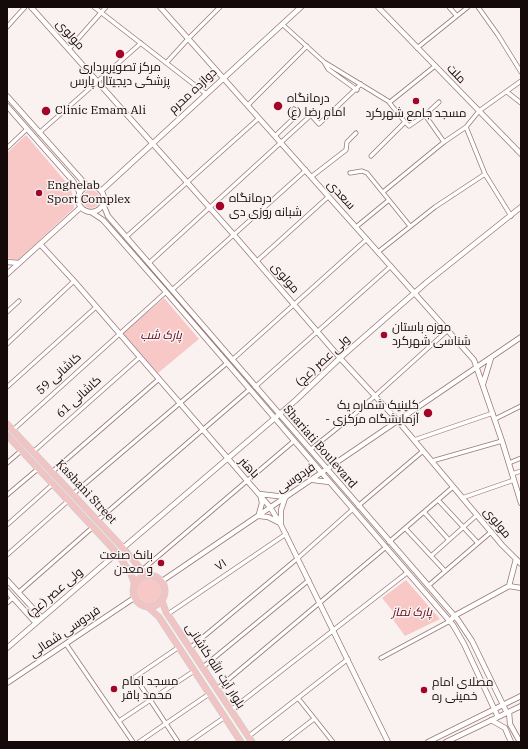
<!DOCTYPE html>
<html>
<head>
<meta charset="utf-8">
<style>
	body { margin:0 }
	#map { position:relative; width:528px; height:749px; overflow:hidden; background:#faf2f1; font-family:"IBM Plex Serif",serif }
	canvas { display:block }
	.frame { position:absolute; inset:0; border:8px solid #160909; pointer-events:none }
</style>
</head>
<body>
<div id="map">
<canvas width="528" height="749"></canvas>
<div class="frame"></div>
</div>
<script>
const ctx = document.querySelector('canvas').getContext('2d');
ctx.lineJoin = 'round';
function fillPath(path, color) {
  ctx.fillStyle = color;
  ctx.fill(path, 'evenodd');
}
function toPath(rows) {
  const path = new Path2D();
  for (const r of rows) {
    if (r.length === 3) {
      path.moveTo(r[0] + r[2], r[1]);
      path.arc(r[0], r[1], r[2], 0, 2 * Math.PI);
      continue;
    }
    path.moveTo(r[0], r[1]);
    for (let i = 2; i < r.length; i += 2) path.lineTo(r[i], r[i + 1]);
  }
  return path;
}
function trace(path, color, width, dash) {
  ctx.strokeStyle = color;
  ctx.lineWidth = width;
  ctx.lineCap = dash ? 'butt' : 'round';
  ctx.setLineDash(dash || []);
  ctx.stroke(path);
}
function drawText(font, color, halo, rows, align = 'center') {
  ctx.font = font + ' "IBM Plex Serif",Cairo,serif';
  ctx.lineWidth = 3;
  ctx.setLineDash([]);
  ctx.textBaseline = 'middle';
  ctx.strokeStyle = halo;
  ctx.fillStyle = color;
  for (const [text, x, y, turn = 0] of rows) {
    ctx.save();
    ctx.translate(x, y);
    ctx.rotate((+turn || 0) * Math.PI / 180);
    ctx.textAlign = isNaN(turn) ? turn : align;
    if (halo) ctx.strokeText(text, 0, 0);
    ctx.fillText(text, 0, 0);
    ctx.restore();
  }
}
fillPath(toPath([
	[26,135,71,188,74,208,18,260,7,258,7,153],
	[91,199,9],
	[164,298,199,339,158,373,123,333],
	[149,592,14],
	[406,580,440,619,405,636,391,617,395,614,382,598]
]), '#f7c8c6');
const street = toPath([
	[94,7,205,93],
	[449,7,456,15],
	[478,7,498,35,521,72],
	[282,24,324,62,328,69,357,90],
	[7,27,25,7],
	[417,48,468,7],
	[69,49,106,7],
	[167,62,188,39,220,7],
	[324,62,388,101,405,122],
	[507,92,521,103],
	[390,102,435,66],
	[439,102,425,115,444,142],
	[248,105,307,46],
	[466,127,485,174,511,216],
	[39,133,141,43],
	[275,136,299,113,294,109],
	[7,148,27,129],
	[371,156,405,122,409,126,425,115],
	[350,173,362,171,367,173,410,226],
	[311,177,346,150,347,142,356,133],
	[383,192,444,142,466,127,479,111,521,81],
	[356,227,389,200],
	[126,237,259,118],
	[378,252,435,207,485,174],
	[257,261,328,197],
	[149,263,311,115,319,124,361,84],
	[172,290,306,170],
	[7,312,19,301],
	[7,344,74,281],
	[232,360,367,239],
	[7,387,96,307],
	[255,387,391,266],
	[495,419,521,406],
	[13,430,166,292],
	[414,440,493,413],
	[310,450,356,413,448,330],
	[33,452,140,357],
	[432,461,502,441],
	[7,463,22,450],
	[509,463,521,458],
	[52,472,159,379],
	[512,474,521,471],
	[73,494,227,363],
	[7,495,39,468],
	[462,498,514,480],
	[438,500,478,543],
	[358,506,423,451],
	[424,512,449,540],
	[98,520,250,389],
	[7,525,53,484],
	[405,528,445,571],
	[389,542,453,487],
	[7,555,69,500],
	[431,556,477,515],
	[142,570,294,441],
	[428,586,491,532],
	[19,592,93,527],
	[7,603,13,598],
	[168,614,286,534],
	[66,644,133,742],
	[190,648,298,558,353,509],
	[381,658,450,621],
	[203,667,309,580],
	[217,689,386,547],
	[298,698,333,742],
	[231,710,408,572],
	[119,721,194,671],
	[249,736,348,659],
	[139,742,209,694],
	[178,742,135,677,179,647],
	[189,742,225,717],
	[284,742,314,719]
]);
const secondary = toPath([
	[31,7,234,235,340,358,398,421,502,545,521,564],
	[160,7,474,360,502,441,521,503],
	[378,7,521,154],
	[7,96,88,187],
	[7,106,73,181,80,193],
	[91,199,13],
	[101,191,301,7],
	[103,204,108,216,458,620,472,641,507,713],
	[91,212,103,220,166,292,453,625,464,644,498,717],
	[40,244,74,281,270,507,281,525,388,742],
	[7,262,19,263],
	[7,274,81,207],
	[483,384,491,358],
	[313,480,329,482],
	[259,514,262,503,260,494,286,497],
	[259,516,268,517,278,522],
	[281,524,281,510,285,498],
	[123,548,296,400,340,358,427,282,521,207],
	[7,580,40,616,38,621,34,621,7,591],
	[162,581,521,337],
	[509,586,516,559],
	[450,621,454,616,509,586,521,588],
	[7,648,117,553],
	[7,683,134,598],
	[509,712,510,724,520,742],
	[491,720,505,728,511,742],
	[428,742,521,696],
	[446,742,521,706]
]);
const primary = toPath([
	[7,424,123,548,140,568,149,575],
	[7,435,117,553,131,574,135,585],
	[149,591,16],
	[162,601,166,612,252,742],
	[149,608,159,617,241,742]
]);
trace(street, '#9b7776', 5);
trace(secondary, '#9b7776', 6);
trace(primary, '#d0cece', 7);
trace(street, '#fff', 3.5);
trace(secondary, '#fff', 4.5);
trace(primary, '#f2c3c3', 5.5);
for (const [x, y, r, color] of [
	[120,54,5,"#a30529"],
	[416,101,4,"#a30529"],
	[278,106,5,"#a30529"],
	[46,111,5,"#a30529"],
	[39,193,4,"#a30529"],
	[220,206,5,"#a30529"],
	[384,335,4,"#a30529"],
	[428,413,5,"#a30529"],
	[161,563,4,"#a30529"],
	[114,689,4,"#a30529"],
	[424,690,4,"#a30529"]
]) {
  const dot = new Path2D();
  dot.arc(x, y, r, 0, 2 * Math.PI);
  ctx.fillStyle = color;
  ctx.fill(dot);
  trace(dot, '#faf2f1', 1.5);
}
drawText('12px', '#160909', '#faf2f1', [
	["مولوی",70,35,48],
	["ملت",456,74,46],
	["دوازده محرم",193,91,-43],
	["سعدی",341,195,48],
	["مولوی",285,278,49],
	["ولی عصر (عج)",323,361,-43],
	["کاشانی 59",59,374,-42],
	["کاشانی 61",79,397,-42],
	["Shariati Boulevard",320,447,49],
	["باهنر",249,468,47],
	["فردوسی",296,478,-34],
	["Kashani Street",86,492,47],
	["مولوی",497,523,50],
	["۷۱",221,565,-34],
	["ولی عصر (عج)",55,593,-41],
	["فردوسی شمالی",65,632,-34],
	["بلوار آیت الله کاشانی",215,666,57]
]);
drawText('12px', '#160909', '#faf2f1', [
	["مرکز تصویربرداری",120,68,"center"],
	["پزشکی دیجیتال پارس",120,82,"center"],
	["درمانگاه",287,99],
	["امام رضا (ع)",287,113],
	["Clinic Emam Ali",55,111],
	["مسجد جامع شهرکرد",416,114,"center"],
	["Enghelab",47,186],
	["Sport Complex",47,200],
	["درمانگاه",229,199],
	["شبانه روزی دی",229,213],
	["موزه باستان",392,328],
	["شناسی شهرکرد",392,342],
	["کلینیک شماره یک",419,406,"right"],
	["- آزمایشگاه مرکزی",419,420,"right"],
	["بانک صنعت",153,556,"right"],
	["و معدن",153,570,"right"],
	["مسجد امام",122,682],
	["محمد باقر",122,696],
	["مصلای امام",432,683],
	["خمینی ره",432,697]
], 'left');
drawText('italic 12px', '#600616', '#faf2f1', [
	["پارک شب",161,336],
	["پارک نماز",412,613]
]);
</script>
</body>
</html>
